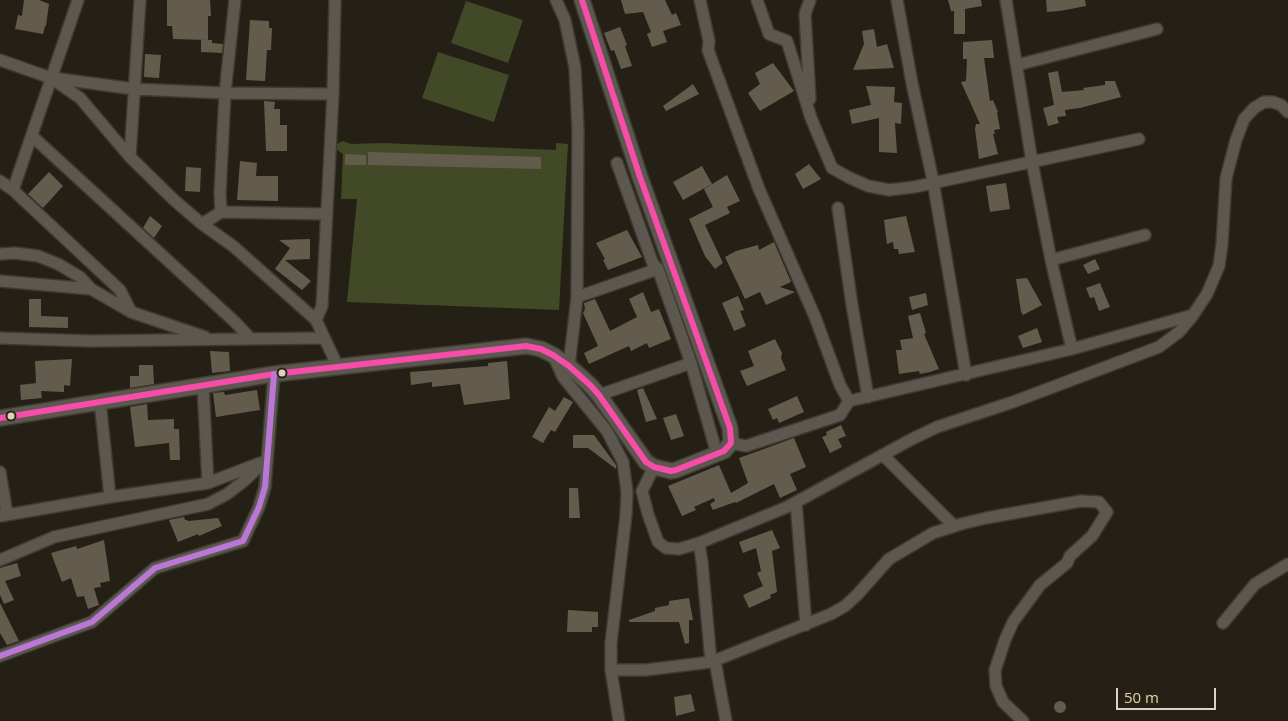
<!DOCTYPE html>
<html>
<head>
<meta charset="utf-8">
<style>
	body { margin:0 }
	#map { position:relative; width:1288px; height:721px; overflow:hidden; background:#252015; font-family:"Open Sans",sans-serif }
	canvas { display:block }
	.scale { position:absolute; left:1116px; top:688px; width:100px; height:22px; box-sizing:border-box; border:2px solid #d9d3c6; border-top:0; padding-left:6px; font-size:15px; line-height:18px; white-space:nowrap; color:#d9d3c6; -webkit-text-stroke:4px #2c230e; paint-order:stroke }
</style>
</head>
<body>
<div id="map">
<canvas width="1288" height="721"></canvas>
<div class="scale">50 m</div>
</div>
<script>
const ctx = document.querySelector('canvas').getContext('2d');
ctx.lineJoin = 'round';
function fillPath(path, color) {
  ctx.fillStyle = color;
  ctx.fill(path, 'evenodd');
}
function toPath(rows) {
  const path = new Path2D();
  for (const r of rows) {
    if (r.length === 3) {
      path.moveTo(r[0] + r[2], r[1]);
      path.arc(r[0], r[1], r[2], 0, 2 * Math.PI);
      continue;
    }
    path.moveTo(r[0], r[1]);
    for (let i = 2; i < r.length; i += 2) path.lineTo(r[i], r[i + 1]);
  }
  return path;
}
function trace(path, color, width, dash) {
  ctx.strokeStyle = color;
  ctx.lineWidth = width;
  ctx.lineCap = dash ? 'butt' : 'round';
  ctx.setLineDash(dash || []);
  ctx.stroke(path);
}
fillPath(toPath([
	[466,1,523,20,508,63,451,43],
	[438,52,509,75,494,122,422,98],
	[343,141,351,144,382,143,556,150,556,143,568,144,559,310,347,302,357,199,341,199,343,154,337,150,337,144]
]), '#414927');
fillPath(toPath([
	[24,0,39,0,49,4,46,26,45,26,43,34,15,29,18,15,22,16],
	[167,0,210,0,211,16,208,16,208,40,173,39,172,26,167,26],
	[621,0,665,0,672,15,676,13,681,25,663,31,667,42,652,47,647,34,651,32,643,12,625,14],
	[948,0,981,0,982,6,965,9,965,34,954,34,954,11,951,11],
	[1046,0,1085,0,1086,6,1060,11,1047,12],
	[250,20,269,21,269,28,272,28,271,50,267,50,265,81,246,80],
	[620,27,627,45,625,46,632,66,621,69,614,50,611,51,604,33],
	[874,29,877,47,887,44,894,68,853,70,864,44,862,31],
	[201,40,212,40,212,43,223,44,222,53,201,52],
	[992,40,994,58,984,58,990,101,993,100,998,112,997,113,1000,129,994,130,995,134,993,134,998,154,979,159,975,129,976,124,980,124,961,82,966,81,967,59,963,59,963,42],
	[145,54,161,55,159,78,144,77],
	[773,63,794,91,760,111,748,93,760,84,755,73],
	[1058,71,1062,92,1084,90,1083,88,1105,85,1105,81,1115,81,1121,97,1080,108,1065,110,1066,116,1057,117,1059,123,1048,126,1043,108,1054,105,1048,73],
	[693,84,699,94,666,111,663,106],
	[866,86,895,87,894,102,902,103,901,124,895,123,897,153,879,152,879,118,852,124,849,110,871,105],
	[264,101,275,102,274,109,280,109,280,125,287,125,287,151,266,151],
	[368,152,541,157,541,169,368,165],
	[345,154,366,155,366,165,345,165],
	[240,161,257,163,256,176,278,176,278,201,237,200],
	[809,164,821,179,803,189,795,174],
	[702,166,712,184,683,200,673,182],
	[186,167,201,168,200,192,185,191],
	[49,172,63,186,43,208,28,194],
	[727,175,740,201,727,207,730,213,705,225,723,263,715,269,705,256,689,219,713,207,704,189],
	[1006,183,1010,209,990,212,986,186],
	[150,216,162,226,154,238,143,228],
	[906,216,915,252,899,254,898,249,894,249,893,242,887,244,884,220],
	[627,230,642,257,608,270,603,260,605,259,596,243],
	[310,239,310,259,285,260,311,281,302,290,275,269,290,248,279,240],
	[774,242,791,282,780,287,795,292,766,305,760,292,745,299,725,257,736,251,758,245,759,250],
	[1095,259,1100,269,1088,274,1083,265],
	[1027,278,1042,305,1023,315,1021,312,1016,279],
	[1100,283,1110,307,1099,311,1094,297,1090,298,1086,288],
	[643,292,651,312,659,309,671,339,649,348,647,343,631,351,629,346,589,364,584,353,598,346,583,313,585,309,584,303,595,299,610,331,637,317,629,299],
	[926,293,928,305,912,310,909,297],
	[738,296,744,310,740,311,746,326,734,331,722,303],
	[29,299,41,299,41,316,68,317,68,328,29,327],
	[920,313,926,333,924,334,939,369,930,372,920,374,919,371,899,374,896,350,902,350,900,340,913,338,908,316],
	[1037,328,1042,342,1023,348,1018,336],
	[775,339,782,353,781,358,786,370,747,386,740,371,754,366,748,351],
	[210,351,229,352,230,371,212,373],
	[72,359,70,386,64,385,64,392,41,391,42,398,21,400,20,385,36,383,35,361],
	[507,361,510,399,464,405,460,384,432,387,432,382,411,385,410,372,488,366,488,363],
	[139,365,153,365,154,384,130,388,130,376,139,376],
	[643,388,657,419,646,422,637,390],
	[257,390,260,410,216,417,213,393,224,392,225,395],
	[797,396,804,412,779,423,777,418,773,420,768,409],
	[564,397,573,402,555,432,551,430,543,443,532,437,549,407,555,411],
	[147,404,148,420,174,419,174,429,179,429,180,460,170,460,169,443,135,447,130,407],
	[676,414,684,436,671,440,663,418],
	[841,425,846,436,838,439,842,447,830,453,822,437,827,435,826,432],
	[573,435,594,435,616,465,616,469,588,448,573,448],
	[794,438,806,467,790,474,797,490,780,498,774,484,736,503,735,502,713,510,710,504,715,501,714,498,694,507,696,510,682,516,668,486,719,465,731,493,748,483,739,458],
	[569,488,578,488,580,518,569,518],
	[184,517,185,520,187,520,188,521,218,518,222,526,199,536,198,534,178,542,169,520],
	[772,530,780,548,772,551,777,592,770,595,771,598,749,608,743,595,763,586,757,573,761,571,756,548,743,553,739,542],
	[104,540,110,581,100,583,101,587,94,588,99,605,88,609,84,596,77,597,71,578,62,582,51,553,76,546,77,549],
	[17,563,21,576,5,581,14,600,4,604,0,595,0,568],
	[689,598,693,620,689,620,689,643,685,644,679,622,629,622,629,620,655,611,655,608,669,605,669,601],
	[0,603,19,641,7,645,0,633],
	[568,610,598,612,598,627,592,627,592,632,567,632],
	[691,694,695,711,676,716,674,697],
	[1060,707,6]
]), '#635c4d');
const street = toPath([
	[556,0,565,20,575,68,578,130,577,297,569,366],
	[700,0,709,41,708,50,759,189,815,317,840,385,849,401],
	[757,0,769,34,787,41,811,118,832,168,848,177,868,186,889,190,914,187,1139,139],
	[897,0,912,83,933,181,966,375],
	[1006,0,1032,162,1051,260,1072,349],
	[0,60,51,78,80,98,130,157,174,200,202,224,233,246,316,320,338,367],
	[1017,65,1157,29],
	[53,78,134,89,225,93,333,94],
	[810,99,805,14,810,0],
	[32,136,235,322,250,338],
	[130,157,140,0],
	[617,163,653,264,658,269,691,363,717,454],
	[0,181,13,190,120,290,131,312],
	[13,190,78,0],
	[838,208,852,305,868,397],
	[221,212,327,214],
	[202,224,221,212,220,194,225,93,235,0],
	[0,254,15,253,38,256,58,264,80,277,91,289,131,312,205,337],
	[1051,260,1145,235],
	[0,281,91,289],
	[577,297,658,269],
	[316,320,322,306,333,94,335,0],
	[0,338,90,341,323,338],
	[553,355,563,377,607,431,623,462,627,492,626,515,611,643,611,670,645,670,711,662,831,614,845,606,857,595,889,559,933,533,961,524,986,518,1081,501,1099,502,1107,512,1092,536,1070,556,1067,563,1040,585,1013,622,1005,640,995,670,996,686,1003,702,1023,721],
	[203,386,208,483],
	[599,395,691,363],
	[100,401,110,497],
	[731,443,746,446,840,415,849,401,1072,349,1193,315],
	[883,455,954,526],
	[654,467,642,491,648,514,658,542,666,548,679,549,699,543,787,507,912,439,937,427,1013,402,1159,347,1179,332,1191,318,1207,294,1219,266,1222,244,1226,178,1236,140,1244,119,1254,108,1264,102,1273,102,1281,105,1288,112],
	[0,472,7,514],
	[796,502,806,625],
	[0,516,110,497,208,483,260,463],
	[699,543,702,562,711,662],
	[0,560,54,537,208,504,227,494,244,481,266,460],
	[1223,623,1255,584,1288,564],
	[0,656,92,622,155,568,243,541,259,507,265,487,274,374],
	[715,661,726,721],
	[611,670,619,721]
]);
const secondary = toPath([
	[0,418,274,374,526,346,541,349,553,355,569,366,590,385,599,395,646,462,654,467,671,471,676,470,724,451,731,443,730,428,640,177,582,0]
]);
trace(street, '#3f3a32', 14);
trace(secondary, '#3f3a32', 18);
trace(street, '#5c574f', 11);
trace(secondary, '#5c574f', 15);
trace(toPath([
	[0,418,274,374,526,346,541,349,553,355,569,366,590,385,599,395,646,462,654,467,671,471,676,470,724,451,731,443,730,428,640,177,582,0]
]), '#f54da8', 6);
trace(toPath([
	[0,656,92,622,155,568,243,541,259,507,265,487,274,374]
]), '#ba77d6', 6);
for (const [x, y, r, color] of [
	[282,373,4.5,"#d9d3c6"],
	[11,416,4.5,"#d9d3c6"]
]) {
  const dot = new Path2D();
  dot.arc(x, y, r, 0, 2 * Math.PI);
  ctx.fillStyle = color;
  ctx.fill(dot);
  trace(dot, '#2c230e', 2);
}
</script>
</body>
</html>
